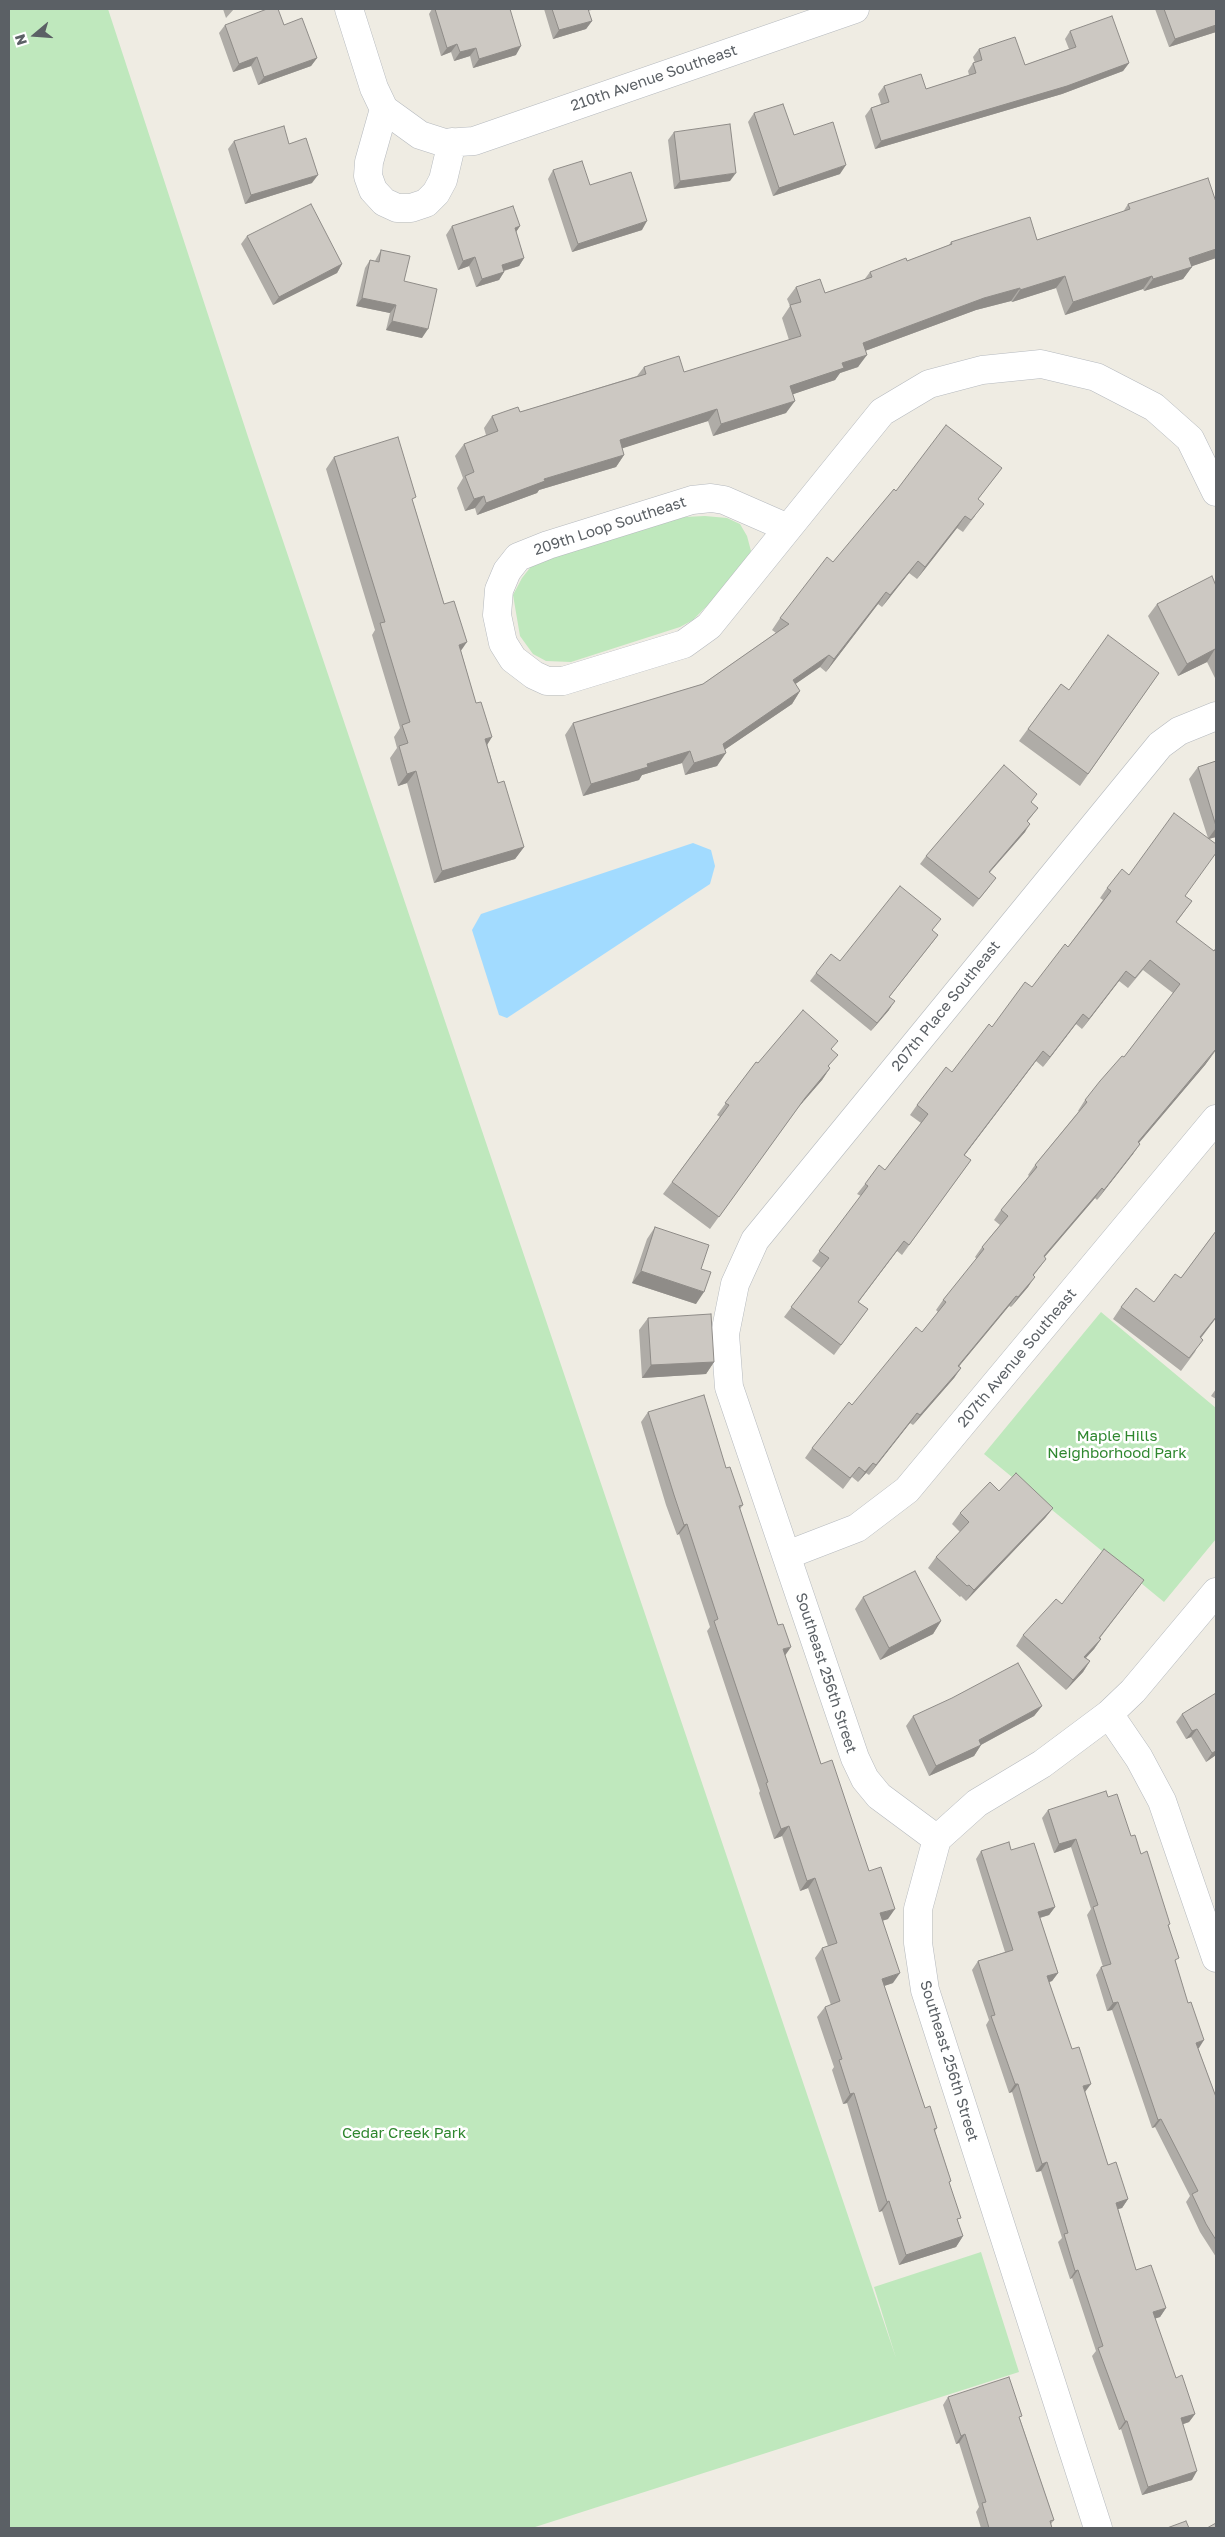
<!DOCTYPE html>
<html>
<head>
<meta charset="utf-8">
<style>
	body { margin:0 }
	#map { position:relative; width:1225px; height:2537px; overflow:hidden; background:#efece3; font-family:"Golos Text",sans-serif }
	canvas { display:block }
	.frame { position:absolute; inset:0; border:10px solid #5b6065; pointer-events:none }
	.north { position:absolute; left:10px; top:10px; width:50px; height:50px; -webkit-text-stroke:4px #fff; paint-order:stroke; rotate:252deg; font-size:14px; font-weight:700; line-height:20px; text-align:center; color:#5b6065 }
	.north::after { content:''; display:block; margin:auto; width:18px; height:22px; background:#5b6065; clip-path:polygon(50% 0,100% 100%,50% 72%,0 100%) }
</style>
</head>
<body>
<div id="map">
<canvas width="1225" height="2537"></canvas>
<div class="frame"></div>
<div class="north">N</div>
</div>
<script>
const ctx = document.querySelector('canvas').getContext('2d');
ctx.lineJoin = 'round';
function fillPath(path, color) {
  ctx.fillStyle = color;
  ctx.fill(path, 'evenodd');
}
function toPath(rows) {
  const path = new Path2D();
  for (const r of rows) {
    path.moveTo(r[0], r[1]);
    for (let i = 2; i < r.length; i += 2) path.lineTo(r[i], r[i + 1]);
  }
  return path;
}
function trace(path, color, width, dash) {
  ctx.strokeStyle = color;
  ctx.lineWidth = width;
  ctx.lineCap = dash ? 'butt' : 'round';
  ctx.setLineDash(dash || []);
  ctx.stroke(path);
}
function drawText(font, color, halo, rows, align = 'center') {
  ctx.font = font + ' "Golos Text",sans-serif';
  ctx.lineWidth = 5;
  ctx.setLineDash([]);
  ctx.textBaseline = 'middle';
  ctx.strokeStyle = halo;
  ctx.fillStyle = color;
  for (const [text, x, y, turn = 0] of rows) {
    ctx.save();
    ctx.translate(x, y);
    ctx.rotate((+turn || 0) * Math.PI / 180);
    ctx.textAlign = isNaN(turn) ? turn : align;
    if (halo) ctx.strokeText(text, 0, 0);
    ctx.fillText(text, 0, 0);
    ctx.restore();
  }
}
fillPath(toPath([
	[9,9,108,9,251,446,896,2358,874,2287,981,2252,1019,2372,532,2528,9,2528],
	[705,516,727,518,740,524,747,536,751,551,745,567,693,620,680,627,571,662,546,661,533,654,520,636,513,595,522,578,533,564,684,517],
	[1101,1312,1216,1408,1216,1539,1164,1602,984,1454]
]), '#bfe8bd');
fillPath(toPath([
	[693,843,711,850,715,866,710,884,507,1018,499,1015,472,930,481,914]
]), '#a2dbff');
const minor = toPath([
	[349,9,374,88,384,109,420,135,445,143,474,141,855,9],
	[384,109,369,162,368,176,373,190,384,202,397,208,411,208,426,203,436,193,443,180,452,142],
	[788,528,724,500,711,498,692,500,548,545,518,557,507,571,499,590,497,615,503,643,513,659,534,675,547,681,563,681,684,644,709,626,882,412,929,384,982,370,1041,364,1096,377,1154,407,1190,439,1216,492],
	[787,1555,857,1528,907,1490,1216,1119],
	[1109,1714,1139,1758,1162,1801,1216,1958],
	[937,1839,879,1796,865,1779,855,1758,729,1387,725,1334,735,1284,755,1240,1160,745,1179,731,1216,716],
	[937,1839,918,1909,918,1943,925,1990,1098,2528],
	[937,1839,977,1803,1042,1764,1109,1714,1133,1691,1216,1592]
]);
trace(minor, '#b5b9be', 29);
trace(minor, '#fff', 28);
fillPath(toPath([
	[223,9,234,9,226,18],
	[432,9,510,9,516,55,473,68,470,56,454,61,451,52,441,56,429,14],
	[544,9,595,9,588,11,592,21,586,29,553,39],
	[1155,9,1216,9,1216,32,1169,47],
	[225,25,317,58,311,66,258,85,251,66,233,72,219,33],
	[1070,31,1129,63,1123,71,1062,94,875,149,865,116,871,108,881,104,878,94,884,86,926,89,969,75,968,71,973,63,975,63,973,57,979,49,1025,65,1069,49,1065,39],
	[754,113,794,135,840,174,773,196,748,122],
	[674,132,730,181,674,189,668,140],
	[234,141,289,144,312,183,245,204,228,149],
	[553,170,590,185,642,230,572,252,548,179],
	[1216,202,1216,258,1192,266,1183,279,1144,291,1143,289,1065,315,1056,288,1012,302,1011,301,976,310,865,351,858,367,840,373,835,380,793,394,786,413,713,436,708,421,622,448,624,455,616,467,539,490,537,493,477,515,475,508,465,511,457,488,463,478,455,456,464,444,486,435,484,428,492,416,520,412,637,376,644,367,684,372,789,340,782,318,790,306,787,299,796,287,825,293,864,280,870,272,907,261,949,245,951,242,1037,240,1123,212,1128,204],
	[452,226,520,226,516,232,524,258,519,266,504,271,504,272,499,280,476,287,469,266,458,270,446,235],
	[247,236,342,264,337,273,273,305,241,244],
	[381,250,404,281,422,338,386,330,390,313,356,306,365,268,370,260,375,261,376,259],
	[334,457,413,502,444,604,461,651,498,783,524,847,515,859,434,883,407,783,398,786,390,758,397,748,394,737,400,728,372,635,375,630,326,469],
	[1002,468,978,499,975,516,963,532,957,528,917,579,909,573,882,607,878,604,826,672,820,667,795,684,800,691,792,704,724,750,717,766,685,775,682,763,642,775,639,780,583,796,565,735,573,723,703,684,776,633,772,630,780,618,833,562,896,491],
	[1216,586,1216,680,1207,662,1178,676,1148,616,1157,604],
	[1159,673,1080,786,1019,741,1061,684,1069,690],
	[1216,761,1216,837,1209,839,1185,896,1192,901,1176,923,1216,1050,1205,1065,1139,1143,1133,1154,1097,1200,1095,1198,1044,1257,1046,1259,1034,1275,1028,1287,1011,1307,1009,1306,959,1366,961,1368,954,1378,913,1425,910,1423,869,1475,866,1473,858,1482,852,1477,843,1489,805,1458,812,1448,852,1405,922,1332,938,1312,936,1310,943,1300,977,1259,975,1257,982,1247,1000,1225,994,1220,1001,1210,1029,1176,1028,1175,1035,1165,1079,1111,1078,1111,1085,1100,1124,1057,1173,993,1143,970,1128,988,1119,981,1082,1029,1076,1024,1043,1067,1036,1061,964,1156,971,1160,902,1255,897,1251,858,1302,868,1309,834,1355,784,1317,821,1268,812,1261,861,1196,857,1194,865,1184,885,1170,921,1123,910,1115,917,1105,952,1072,992,1027,1032,987,1068,947,1103,900,1100,898,1107,888,1129,875,1208,838,1189,779,1198,767],
	[1031,802,1038,808,1028,821,1025,832,989,873,990,886,973,907,920,864,926,856],
	[932,931,938,935,889,997,889,1010,871,1031,810,981,816,973,840,961],
	[831,1050,829,1067,830,1068,822,1080,796,1110,710,1229,663,1194,720,1117,717,1115,756,1062,758,1063],
	[655,1227,701,1269,696,1304,632,1283,647,1239],
	[1216,1231,1216,1318,1201,1338,1195,1352,1181,1371,1113,1319,1121,1307,1154,1302,1181,1278],
	[648,1318,714,1362,706,1374,642,1378,639,1330],
	[1216,1389,1216,1399,1211,1396],
	[648,1412,726,1468,743,1505,740,1509,785,1655,821,1764,869,1871,888,1919,883,1920,893,1983,884,1986,925,2108,937,2128,935,2131,951,2181,949,2183,958,2222,963,2236,956,2247,899,2265,882,2211,879,2212,847,2103,843,2104,832,2070,834,2067,817,2017,825,2007,831,2005,815,1958,822,1948,828,1946,808,1888,800,1891,782,1836,774,1839,759,1793,760,1791,707,1631,710,1627,679,1534,677,1535,666,1505,641,1422],
	[999,1491,1053,1508,1045,1518,966,1601,961,1596,960,1597,928,1568,936,1557,960,1532,952,1524,960,1513],
	[1144,1580,1100,1638,1101,1639,1094,1649,1086,1658,1090,1661,1083,1672,1066,1690,1016,1646,1023,1635,1062,1604],
	[863,1597,941,1621,933,1634,880,1660,855,1609],
	[1216,1693,1216,1755,1206,1762,1191,1737,1186,1739,1176,1722,1182,1714],
	[1042,1706,1034,1716,981,1745,974,1756,929,1776,906,1726,913,1716],
	[1108,1797,1141,1854,1169,1926,1176,1963,1199,2048,1198,2048,1216,2097,1216,2257,1200,2232,1186,2202,1190,2196,1155,2127,1152,2128,1112,2010,1107,2011,1096,1975,1101,1967,1103,1967,1087,1915,1091,1909,1071,1847,1054,1853,1042,1818,1048,1810],
	[1011,1850,1055,1907,1049,1915,1040,1918,1058,1973,1052,1981,1049,1982,1085,2092,1108,2165,1128,2199,1122,2208,1118,2209,1136,2270,1166,2308,1160,2317,1155,2318,1176,2378,1195,2414,1189,2422,1183,2424,1192,2480,1142,2495,1121,2429,1119,2430,1092,2356,1096,2351,1072,2278,1070,2279,1058,2242,1062,2238,1041,2171,1036,2172,1012,2092,1009,2093,986,2025,989,2020,972,1970,978,1961,1005,1952,976,1859,981,1851],
	[948,2397,1020,2419,1054,2520,1051,2524,1052,2528,981,2528,976,2512,979,2507,959,2443,956,2444,943,2405]
]), '#afaca7');
fillPath(toPath([
	[592,21,586,29,553,39,559,30],
	[1216,25,1216,32,1169,47,1175,39],
	[457,44,451,52,441,56,447,48],
	[521,46,516,55,473,68,479,59],
	[476,48,470,56,454,61,460,52],
	[257,57,251,66,233,72,239,64],
	[317,58,311,66,258,85,264,77],
	[1129,63,1123,71,1062,94,875,149,881,141],
	[846,165,840,174,773,196,779,188],
	[736,173,730,181,674,189,680,181],
	[318,175,312,183,245,204,251,195],
	[647,221,642,230,572,252,578,244],
	[520,226,514,235,515,228],
	[1216,249,1216,258,1181,270,1189,258],
	[475,257,469,266,458,270,463,261],
	[524,258,519,266,496,273,502,265],
	[342,264,337,273,273,305,279,297],
	[1192,267,1183,279,1144,291,1153,279],
	[504,272,499,280,476,287,482,279],
	[1065,276,1056,288,1012,302,1020,290],
	[1152,276,1143,289,1065,315,1073,302],
	[1020,288,1011,301,976,310,854,355,863,343,984,298],
	[362,298,396,305,390,313,356,306],
	[392,321,428,329,422,338,386,330],
	[867,355,858,367,840,373,835,380,782,398,790,386,842,363],
	[795,401,786,413,713,436,721,424],
	[717,409,708,421,611,452,620,440],
	[624,455,616,467,539,490,537,493,477,515,486,503,544,479],
	[484,496,475,508,465,511,474,499],
	[965,516,957,528,917,579,925,567],
	[918,561,909,573,882,607,890,595],
	[886,592,878,604,826,672,834,659],
	[467,642,458,655,459,645],
	[1215,649,1207,662,1178,676,1187,664],
	[829,655,820,667,784,692,793,680],
	[800,691,792,704,714,757,723,744],
	[492,737,484,750,485,739],
	[690,751,682,763,642,775,639,780,583,796,591,784,647,764],
	[726,753,717,766,685,775,694,763],
	[416,771,407,783,398,786,407,774],
	[1030,824,1025,832,983,880,989,872],
	[1216,828,1216,837,1208,839],
	[524,847,515,859,434,883,442,871],
	[938,935,932,943,883,1005,889,997],
	[1126,971,1119,981,1082,1029,1089,1019],
	[895,1001,889,1010,871,1031,877,1023],
	[1083,1014,1076,1024,1043,1067,1050,1057],
	[1216,1050,1205,1065,1131,1152,1138,1142],
	[1043,1051,1036,1061,957,1165,964,1155],
	[830,1068,822,1080,796,1110,710,1229,805,1098],
	[1140,1144,1133,1154,1097,1200,1104,1190],
	[1102,1188,1095,1198,1037,1266,1044,1256],
	[904,1241,897,1251,851,1312,858,1302],
	[641,1271,704,1292,696,1304,632,1283],
	[1035,1277,1028,1287,1011,1307,1018,1297],
	[1016,1296,1009,1306,951,1376,958,1366],
	[1216,1317,1216,1318,1192,1349,1200,1337],
	[714,1362,706,1374,642,1378,651,1365],
	[961,1368,954,1378,913,1425,920,1415],
	[917,1413,910,1423,869,1475,876,1465],
	[873,1463,866,1473,858,1482,865,1472],
	[1053,1508,1045,1518,966,1601,974,1590],
	[687,1524,679,1534,677,1535,684,1525],
	[941,1621,933,1634,880,1660,889,1648],
	[1101,1639,1094,1649,1077,1667,1084,1657],
	[791,1647,784,1657,783,1649],
	[1090,1661,1083,1672,1066,1690,1073,1680],
	[1042,1706,1034,1716,975,1748,981,1745,974,1756,929,1776,936,1766,979,1740],
	[1197,1729,1191,1737,1186,1739,1192,1731],
	[1216,1751,1216,1755,1206,1762,1212,1753],
	[789,1826,782,1836,774,1839,781,1829],
	[1076,1839,1071,1847,1054,1853,1059,1844],
	[815,1878,808,1888,800,1891,807,1881],
	[1055,1907,1049,1915,1032,1920,1038,1912],
	[895,1909,888,1919,873,1924,880,1913],
	[900,1973,893,1983,875,1989,882,1979],
	[1058,1973,1052,1981,1041,1985,1047,1976],
	[1118,2002,1112,2010,1107,2011,1113,2003],
	[1204,2040,1199,2048,1190,2051,1196,2043],
	[1015,2084,1018,2084,1012,2092,1009,2093],
	[1091,2084,1085,2092,1083,2086],
	[854,2093,847,2103,843,2104,850,2094],
	[1161,2119,1155,2127,1152,2128,1158,2120],
	[1047,2162,1041,2171,1036,2172,1042,2164],
	[1128,2199,1122,2208,1110,2211,1116,2203],
	[889,2201,882,2211,879,2212,887,2202],
	[963,2236,956,2247,899,2265,906,2255],
	[1078,2270,1072,2278,1070,2279,1075,2271],
	[1166,2308,1160,2317,1148,2321,1153,2312],
	[1195,2414,1189,2422,1175,2427,1181,2418],
	[1125,2421,1127,2421,1121,2429,1119,2430],
	[965,2434,959,2443,956,2444,961,2436],
	[1197,2471,1192,2480,1142,2495,1148,2487]
]), '#8f8c88');
const building = toPath([
	[267,9,278,9,284,25,302,18,317,58,264,77,257,57,239,64,225,25,267,9],
	[435,9,510,9,521,46,479,59,476,48,460,52,457,44,447,48,435,9],
	[552,9,588,9,592,21,559,30,552,9],
	[1164,9,1216,9,1216,25,1175,39,1164,9],
	[1112,16,1129,63,1067,86,881,141,871,108,889,102,884,86,921,74,926,89,976,73,973,63,982,60,979,49,1015,37,1025,65,1076,47,1070,31,1112,16],
	[783,104,794,135,833,122,846,165,779,188,754,113,783,104],
	[730,124,736,173,680,181,674,132,730,124],
	[284,126,289,144,306,138,318,175,251,195,234,141,284,126],
	[582,161,590,185,631,172,647,221,578,244,553,170,582,161],
	[1208,178,1216,202,1216,249,1189,258,1192,267,1153,279,1152,276,1073,302,1065,276,1020,290,1020,288,984,298,863,343,867,355,842,363,844,368,790,386,795,401,721,424,717,409,620,440,624,455,544,479,545,481,486,503,484,496,474,499,465,476,474,472,464,444,498,431,492,416,518,407,520,412,646,374,644,367,679,356,684,372,801,336,790,305,801,302,796,287,820,279,825,293,872,277,870,272,906,258,907,261,952,244,951,242,1030,217,1037,240,1130,209,1128,204,1208,178],
	[311,204,342,264,279,297,247,236,311,204],
	[513,206,520,226,515,228,524,258,502,265,504,272,482,279,475,257,463,261,452,226,513,206],
	[381,250,410,256,404,281,437,289,428,329,392,321,396,305,362,298,370,260,379,262,381,250],
	[946,425,1002,468,978,499,984,504,971,520,965,516,925,567,918,561,890,595,886,592,834,659,829,655,793,680,800,691,723,744,726,753,694,763,690,751,647,764,648,767,591,784,573,723,703,684,789,624,780,618,827,557,833,562,894,489,896,491,946,425],
	[398,437,416,497,412,499,444,604,454,601,467,642,459,645,476,703,481,702,492,737,485,739,498,783,504,781,524,847,442,871,416,771,407,774,399,746,408,743,402,725,410,722,380,623,385,622,334,457,398,437],
	[1212,576,1216,586,1216,651,1215,649,1187,664,1157,604,1212,576],
	[1108,635,1159,673,1088,774,1028,729,1061,684,1069,690,1108,635],
	[1216,761,1216,826,1198,767,1216,761],
	[1004,765,1037,794,1031,802,1038,808,1027,821,1030,824,989,872,996,878,979,899,926,856,1004,765],
	[1174,813,1216,844,1216,853,1185,896,1192,901,1176,922,1214,951,1216,948,1216,1049,1138,1142,1140,1144,1104,1190,1102,1188,1044,1256,1046,1259,1033,1275,1035,1277,1018,1297,1016,1296,958,1366,961,1368,920,1415,917,1413,876,1465,873,1463,865,1472,859,1467,850,1478,812,1448,849,1402,852,1405,916,1327,922,1332,946,1302,943,1300,984,1249,982,1247,1008,1216,1001,1210,1037,1167,1035,1165,1087,1102,1085,1100,1100,1081,1122,1056,1124,1057,1180,984,1150,960,1135,978,1126,971,1089,1019,1083,1014,1050,1057,1043,1051,964,1155,971,1160,909,1245,904,1241,858,1302,868,1309,841,1345,791,1307,829,1258,819,1251,868,1186,865,1184,879,1165,885,1170,928,1114,917,1105,946,1067,952,1072,989,1024,992,1027,1025,982,1032,987,1065,944,1068,947,1111,891,1107,888,1122,869,1129,875,1174,813],
	[900,886,941,919,932,930,938,935,889,997,895,1001,877,1023,816,973,831,954,840,961,900,886],
	[803,1010,838,1041,831,1049,838,1055,828,1066,830,1068,805,1098,719,1217,672,1182,729,1105,725,1103,756,1062,758,1063,803,1010],
	[655,1227,709,1245,701,1269,711,1272,704,1292,641,1271,655,1227],
	[1216,1231,1216,1317,1200,1337,1203,1340,1189,1358,1121,1307,1136,1288,1154,1302,1175,1274,1181,1278,1216,1231],
	[711,1314,714,1362,651,1365,648,1318,711,1314],
	[704,1395,726,1468,730,1467,743,1505,739,1506,778,1625,783,1624,791,1647,783,1649,821,1764,832,1760,869,1871,881,1867,895,1909,880,1913,900,1973,882,1979,925,2108,930,2106,937,2128,934,2129,951,2181,949,2182,961,2218,957,2219,963,2236,906,2255,889,2201,887,2202,854,2093,850,2094,839,2060,842,2059,825,2007,840,2001,822,1948,837,1943,815,1878,807,1881,789,1826,781,1829,766,1783,768,1782,714,1621,718,1619,687,1524,684,1525,674,1495,648,1412,704,1395],
	[1016,1473,1053,1508,974,1590,969,1585,967,1586,936,1557,969,1522,960,1513,990,1482,999,1491,1016,1473],
	[1104,1549,1144,1580,1099,1638,1101,1639,1084,1657,1090,1661,1073,1680,1023,1635,1056,1599,1062,1604,1104,1549],
	[915,1571,941,1621,889,1648,863,1597,915,1571],
	[1018,1663,1042,1706,979,1740,981,1745,936,1766,913,1716,952,1698,1018,1663],
	[1216,1693,1216,1751,1212,1753,1197,1729,1192,1731,1182,1714,1216,1693],
	[1106,1791,1108,1797,1117,1794,1131,1836,1135,1835,1141,1854,1147,1851,1170,1924,1168,1925,1179,1958,1175,1960,1188,2003,1191,2002,1204,2040,1196,2043,1216,2097,1216,2240,1206,2224,1192,2194,1198,2191,1161,2119,1158,2120,1118,2002,1113,2003,1101,1967,1111,1964,1093,1907,1098,1905,1076,1839,1059,1844,1048,1810,1106,1791],
	[1009,1842,1011,1850,1034,1843,1055,1907,1038,1912,1058,1973,1047,1976,1072,2049,1079,2047,1091,2084,1083,2086,1108,2165,1116,2162,1128,2199,1116,2203,1136,2270,1151,2265,1166,2308,1153,2312,1176,2378,1182,2375,1195,2414,1181,2418,1197,2471,1148,2487,1127,2421,1125,2421,1098,2348,1103,2346,1078,2270,1075,2271,1064,2234,1068,2233,1047,2162,1042,2164,1018,2084,1015,2084,991,2016,995,2015,978,1961,1013,1950,981,1851,1009,1842],
	[1009,2377,1022,2416,1019,2417,1054,2520,1050,2521,1052,2528,989,2528,982,2503,986,2502,965,2434,961,2436,948,2397,1009,2377],
	[1186,2521,1189,2528,1167,2528,1186,2521],
	[1216,2523,1216,2528,1207,2528,1216,2523]
]);
fillPath(building, '#ccc8c2');
trace(building, '#8f8c88', 1);
drawText('15px', '#5b6065', '#fff', [
	["210th Avenue Southeast",654,78,-19],
	["209th Loop Southeast",610,526,-18],
	["207th Place Southeast",946,1006,-51],
	["207th Avenue Southeast",1017,1358,-50],
	["Southeast 256th Street",826,1673,72],
	["Southeast 256th Street",949,2061,73]
]);
drawText('15px', '#2f872f', '#fff', [
	["Maple Hills",1117,1436],
	["Neighborhood Park",1117,1453],
	["Cedar Creek Park",404,2133]
]);
</script>
</body>
</html>
